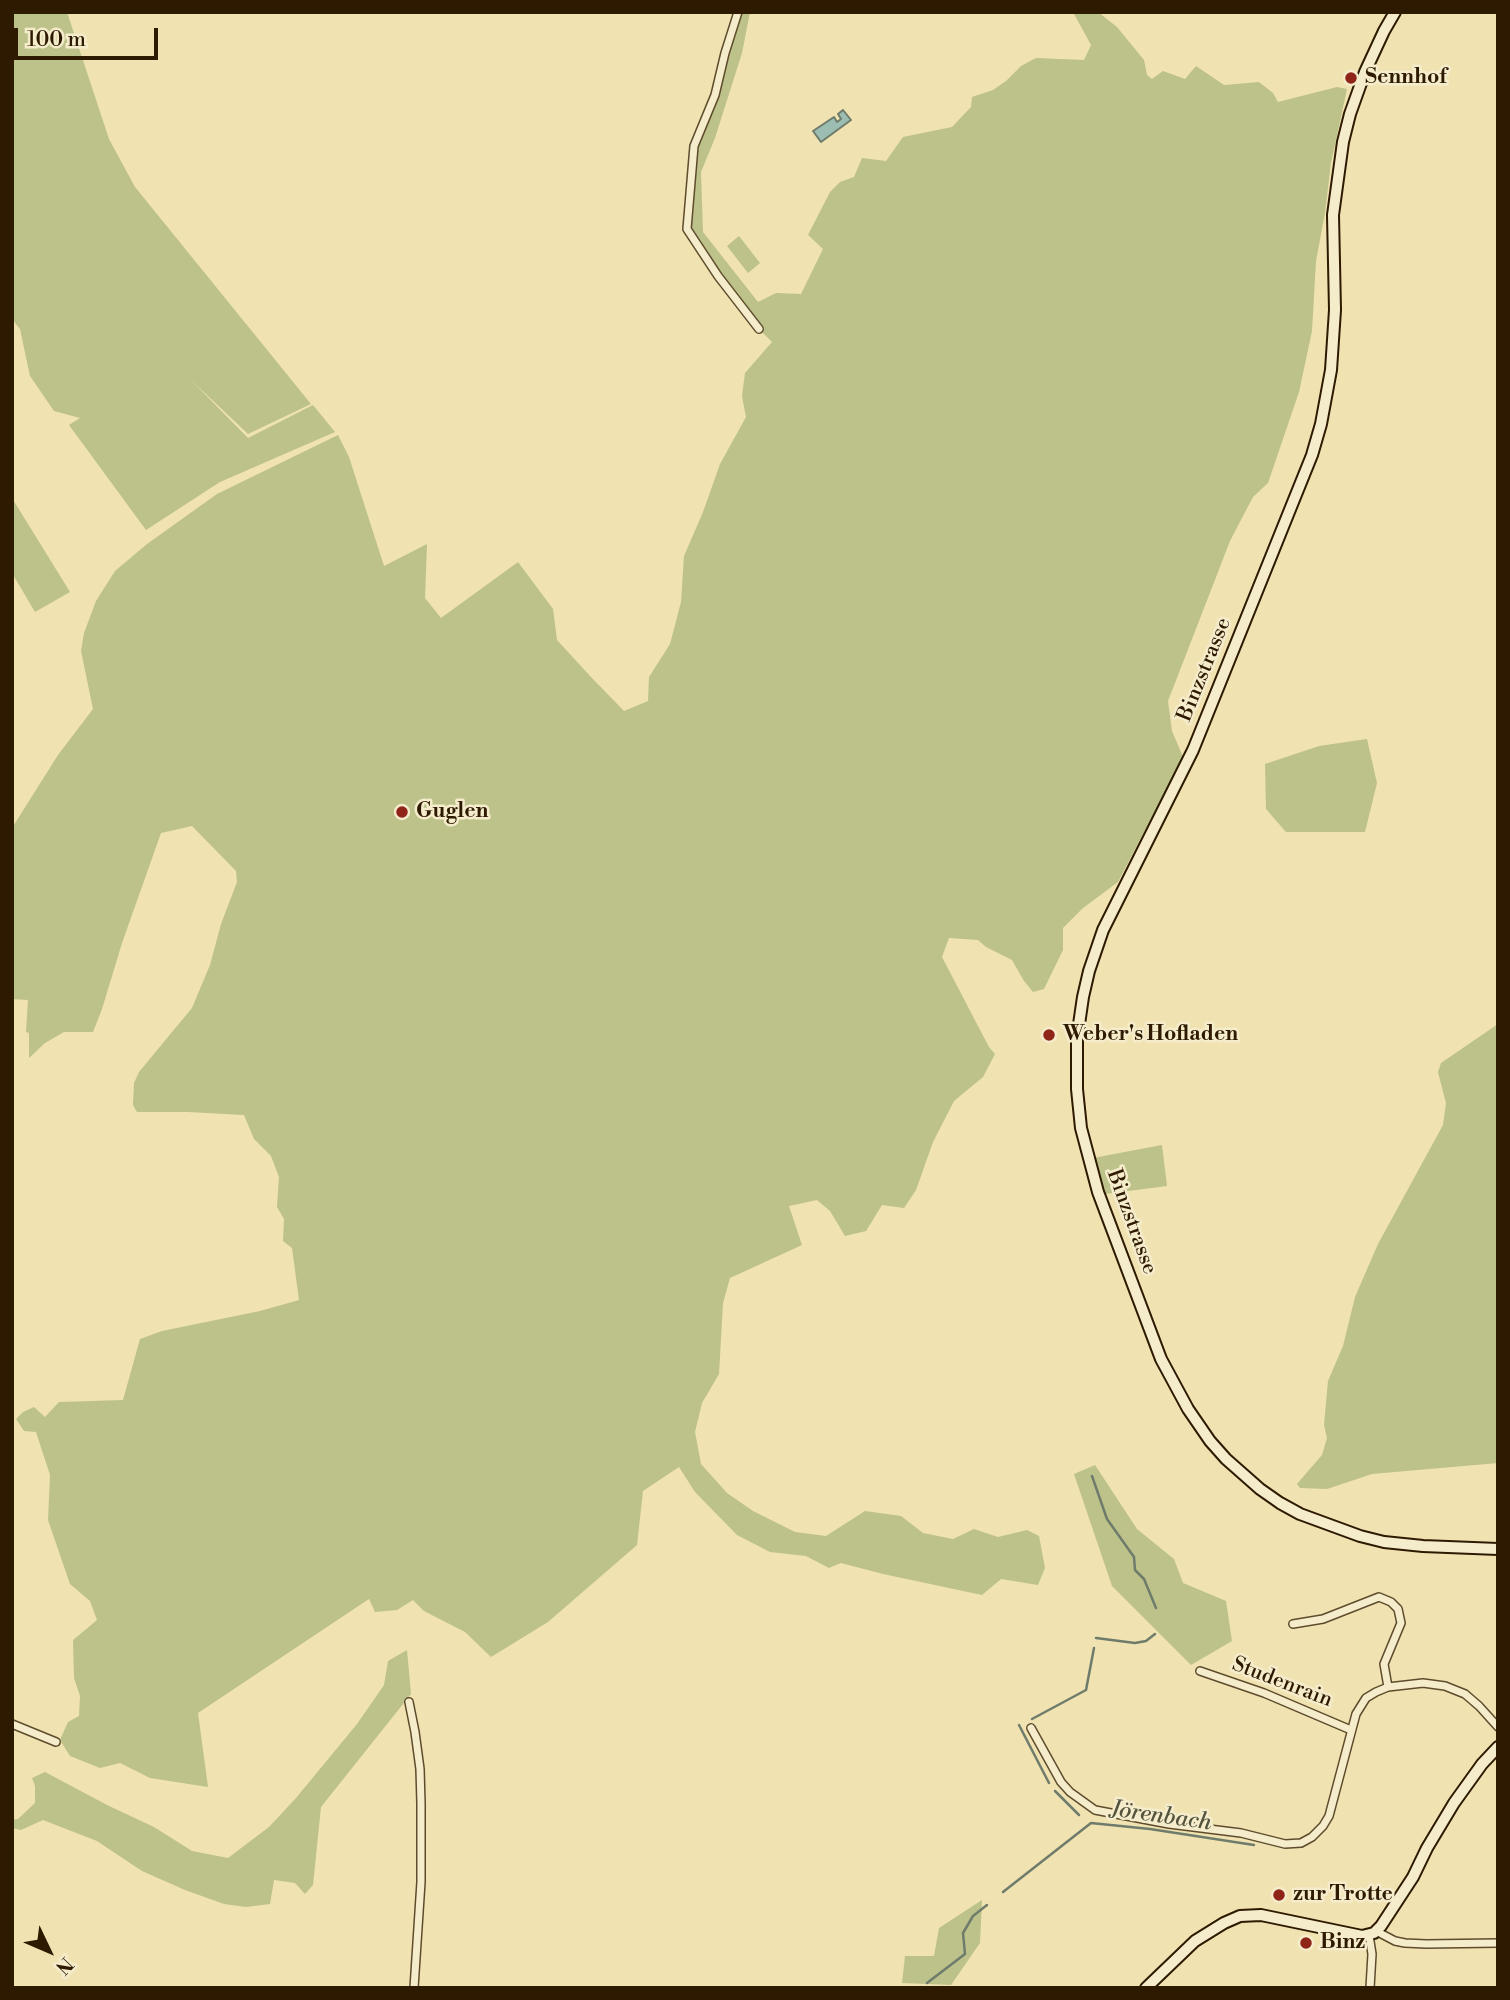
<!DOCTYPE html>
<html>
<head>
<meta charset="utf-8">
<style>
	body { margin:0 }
	#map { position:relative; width:1510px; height:2000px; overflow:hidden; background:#f0e2b1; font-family:"Libre Bodoni",serif }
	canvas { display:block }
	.frame { position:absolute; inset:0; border:14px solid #2e1a00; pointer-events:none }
	.north { position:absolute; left:14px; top:1916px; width:70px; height:70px; -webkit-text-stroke:5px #f5eccc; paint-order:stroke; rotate:134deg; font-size:19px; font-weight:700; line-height:28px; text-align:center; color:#2e1a00 }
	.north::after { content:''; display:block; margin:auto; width:24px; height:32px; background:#2e1a00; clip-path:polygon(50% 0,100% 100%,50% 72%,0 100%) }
	.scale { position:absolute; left:14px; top:28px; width:144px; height:32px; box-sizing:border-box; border:4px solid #2e1a00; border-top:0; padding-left:9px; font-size:21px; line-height:24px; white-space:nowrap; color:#2e1a00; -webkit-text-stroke:5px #f5eccc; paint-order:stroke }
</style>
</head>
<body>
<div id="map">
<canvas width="1510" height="2000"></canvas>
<div class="frame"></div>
<div class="north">N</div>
<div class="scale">100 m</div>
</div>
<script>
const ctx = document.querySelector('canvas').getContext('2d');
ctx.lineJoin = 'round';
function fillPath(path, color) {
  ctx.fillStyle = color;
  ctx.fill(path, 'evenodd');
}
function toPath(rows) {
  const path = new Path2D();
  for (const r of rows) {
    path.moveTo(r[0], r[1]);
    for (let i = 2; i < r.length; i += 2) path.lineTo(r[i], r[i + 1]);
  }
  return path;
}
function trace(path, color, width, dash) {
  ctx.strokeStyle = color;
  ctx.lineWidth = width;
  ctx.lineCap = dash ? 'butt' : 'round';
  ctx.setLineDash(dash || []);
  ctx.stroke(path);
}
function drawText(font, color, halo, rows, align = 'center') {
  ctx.font = font + ' "Libre Bodoni",serif';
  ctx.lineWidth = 5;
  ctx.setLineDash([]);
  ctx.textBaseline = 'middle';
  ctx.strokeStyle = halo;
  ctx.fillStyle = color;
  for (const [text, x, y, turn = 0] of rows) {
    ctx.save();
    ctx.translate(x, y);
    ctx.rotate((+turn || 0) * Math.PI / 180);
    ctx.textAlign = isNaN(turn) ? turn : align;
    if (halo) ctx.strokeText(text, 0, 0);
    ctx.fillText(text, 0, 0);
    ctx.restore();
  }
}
fillPath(toPath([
	[12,12,67,12,109,139,135,187,311,404,248,434,191,380,248,438,313,405,335,432,220,482,146,530,69,425,80,418,54,411,30,376,20,329,12,319],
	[738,12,750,12,742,53,715,138,701,172,703,232,758,302,776,293,801,294,823,249,808,235,830,192,840,182,854,177,862,158,886,161,903,137,952,127,971,107,972,97,993,90,1006,81,1021,66,1036,58,1084,60,1091,45,1073,12,1098,12,1117,27,1144,60,1147,75,1152,79,1163,71,1185,79,1196,66,1224,85,1259,82,1273,93,1278,102,1337,87,1347,89,1331,163,1325,213,1316,261,1312,331,1299,392,1268,483,1253,497,1230,541,1168,701,1172,731,1183,757,1118,882,1083,908,1063,928,1063,950,1044,989,1033,992,1024,981,1012,960,986,947,978,940,949,938,942,957,989,1047,995,1054,983,1077,954,1101,933,1142,916,1190,904,1208,882,1205,866,1231,845,1236,830,1211,817,1200,789,1206,802,1245,730,1278,723,1303,719,1374,702,1403,695,1432,701,1464,727,1493,753,1511,795,1532,826,1536,865,1511,901,1516,923,1533,953,1539,974,1529,998,1537,1027,1530,1039,1536,1045,1568,1038,1585,1001,1579,982,1595,883,1574,841,1563,829,1568,806,1556,770,1552,737,1535,695,1492,679,1467,643,1491,637,1545,548,1622,491,1657,465,1632,424,1611,413,1600,397,1610,375,1612,369,1599,198,1713,208,1787,150,1778,120,1763,100,1768,70,1756,60,1740,68,1722,79,1716,80,1696,74,1678,73,1640,97,1620,90,1601,70,1584,48,1520,50,1475,36,1432,24,1431,16,1419,23,1412,34,1407,45,1417,59,1402,123,1400,140,1339,162,1331,260,1311,299,1300,292,1248,283,1241,284,1219,277,1207,279,1177,271,1156,254,1139,244,1115,188,1112,137,1112,133,1105,134,1083,139,1072,192,1008,210,965,221,924,237,882,236,871,192,826,161,833,122,943,102,1009,93,1032,64,1032,45,1043,29,1058,29,1033,26,1032,28,1000,12,999,12,828,58,755,93,709,81,651,84,633,96,601,115,571,147,544,217,494,338,435,349,457,384,566,427,544,425,598,441,618,518,562,553,609,557,640,591,677,624,711,648,701,649,677,670,644,681,602,684,556,703,512,720,464,746,417,742,396,745,373,772,342,759,329,687,229,694,146,715,95],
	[739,236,760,263,748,273,727,246],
	[12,498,70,592,35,612,12,573],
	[1367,739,1377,783,1365,832,1286,832,1266,809,1265,764,1319,746],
	[1498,1024,1498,1463,1372,1474,1327,1489,1300,1488,1297,1484,1322,1455,1327,1438,1324,1425,1328,1381,1343,1346,1355,1297,1378,1244,1443,1125,1446,1103,1438,1072,1441,1063],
	[1162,1145,1167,1186,1105,1194,1093,1158],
	[1095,1465,1137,1529,1174,1559,1183,1583,1226,1601,1232,1641,1191,1665,1112,1586,1074,1474],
	[407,1650,411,1694,321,1807,313,1885,305,1894,295,1883,274,1880,270,1904,246,1907,224,1904,185,1890,142,1871,97,1841,43,1820,21,1830,12,1828,12,1820,18,1819,35,1803,35,1786,32,1778,45,1772,109,1806,154,1827,192,1851,228,1858,269,1827,296,1798,357,1724,384,1685,388,1661],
	[982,1900,980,1943,951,1985,902,1983,905,1956,934,1956,939,1928]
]), '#bcc289');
const water = toPath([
	[843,110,851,120,821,142,813,131,834,117,837,122,841,119,838,114,843,110]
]);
fillPath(water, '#9bbdb2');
trace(water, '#6f7c6b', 2);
trace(toPath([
	[1092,1476,1107,1519,1134,1557,1135,1570,1144,1579,1156,1608],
	[1096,1638,1135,1643,1146,1641,1155,1634],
	[1032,1719,1086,1690,1094,1648],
	[1019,1725,1049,1783],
	[1055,1791,1079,1815],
	[1003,1892,1091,1823,1150,1829,1254,1845],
	[927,1983,965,1954,963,1933,973,1916,987,1905]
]), '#6f7c6b', 2.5);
const minor = toPath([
	[738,12,725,53,715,95,694,146,687,229,718,276,759,329],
	[1293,1624,1323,1619,1379,1597,1391,1602,1398,1609,1401,1623,1384,1664,1388,1687],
	[1200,1671,1264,1693,1351,1730],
	[409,1702,415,1732,420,1769,421,1803,421,1882,414,1988],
	[12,1724,56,1742],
	[1031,1728,1061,1782,1070,1792,1095,1810,1169,1824,1241,1833,1285,1844,1301,1843,1312,1837,1323,1826,1329,1816,1356,1714,1366,1698,1376,1692,1388,1687,1423,1683,1445,1686,1465,1694,1479,1706,1498,1727],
	[1376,1931,1395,1941,1405,1943,1426,1944,1498,1943],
	[1369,1935,1372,1954,1370,1988]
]);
const secondary = toPath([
	[1395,12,1384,31,1365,72,1350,114,1343,142,1333,215,1335,310,1331,370,1321,424,1312,455,1193,750,1103,930,1089,971,1083,997,1077,1038,1077,1089,1081,1128,1098,1192,1161,1359,1188,1409,1210,1441,1226,1459,1260,1489,1280,1503,1300,1514,1360,1536,1384,1542,1423,1546,1498,1549],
	[1146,1988,1195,1941,1224,1923,1240,1916,1261,1915,1362,1936,1374,1933,1381,1926,1413,1877,1427,1848,1454,1803,1482,1764,1498,1747]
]);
trace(minor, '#5e4c2c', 10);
trace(secondary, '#2e1a00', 14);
trace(minor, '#f5eccc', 7);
trace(secondary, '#f5eccc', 10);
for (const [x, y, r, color] of [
	[1351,78,7,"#8f2418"],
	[402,812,7,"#8f2418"],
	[1049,1035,7,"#8f2418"],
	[1279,1895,7,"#8f2418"],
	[1306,1943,7,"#8f2418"]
]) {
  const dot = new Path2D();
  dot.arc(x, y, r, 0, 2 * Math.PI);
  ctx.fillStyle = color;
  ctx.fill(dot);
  trace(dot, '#f5eccc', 2.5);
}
drawText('bold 21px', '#2e1a00', '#f5eccc', [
	["Sennhof",1365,78],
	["Guglen",416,812],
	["Weber's Hofladen",1063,1035],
	["zur Trotte",1293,1895],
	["Binz",1320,1943]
], 'left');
drawText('21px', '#2e1a00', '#f5eccc', [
	["Binzstrasse",1205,670,-68],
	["Binzstrasse",1131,1222,70],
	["Studenrain",1282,1683,21]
]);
drawText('italic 23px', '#54533e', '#f5eccc', [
	["Jörenbach",1161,1817,8]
]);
</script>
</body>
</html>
